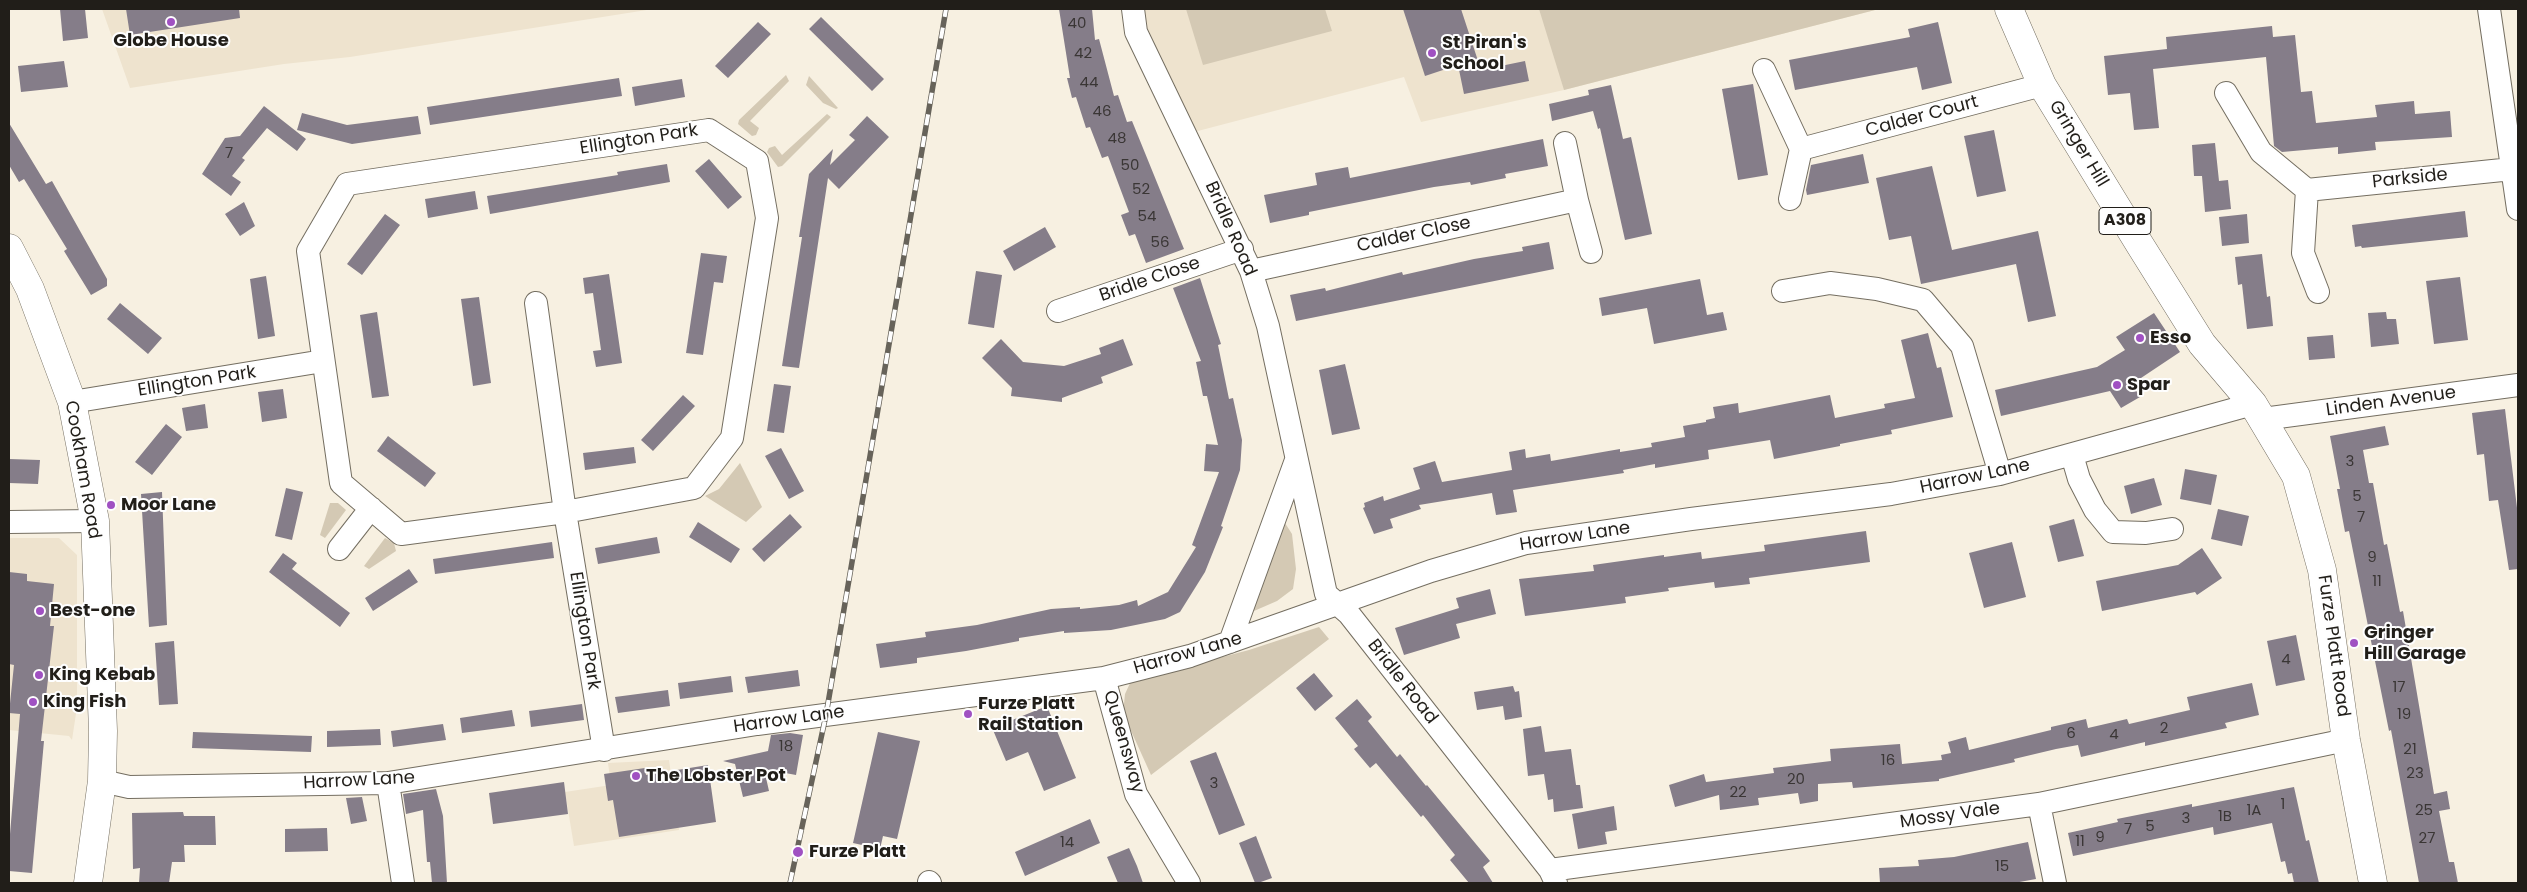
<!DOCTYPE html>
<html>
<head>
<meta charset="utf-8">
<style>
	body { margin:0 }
	#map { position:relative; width:2527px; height:892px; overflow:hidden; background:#f7f0e1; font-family:Poppins,sans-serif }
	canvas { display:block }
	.frame { position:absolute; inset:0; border:10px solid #211e19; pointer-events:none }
</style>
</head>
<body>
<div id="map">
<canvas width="2527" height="892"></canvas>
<div class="frame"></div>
</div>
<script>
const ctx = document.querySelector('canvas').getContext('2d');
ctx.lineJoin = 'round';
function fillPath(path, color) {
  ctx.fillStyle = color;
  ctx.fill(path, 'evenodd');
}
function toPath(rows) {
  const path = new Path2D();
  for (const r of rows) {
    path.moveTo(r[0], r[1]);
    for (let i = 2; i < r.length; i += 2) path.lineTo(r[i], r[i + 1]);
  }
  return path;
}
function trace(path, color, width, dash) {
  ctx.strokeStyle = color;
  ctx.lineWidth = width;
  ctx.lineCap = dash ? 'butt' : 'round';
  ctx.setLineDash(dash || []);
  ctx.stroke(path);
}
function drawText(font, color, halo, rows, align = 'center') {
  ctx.font = font + ' Poppins,sans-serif';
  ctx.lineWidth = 4;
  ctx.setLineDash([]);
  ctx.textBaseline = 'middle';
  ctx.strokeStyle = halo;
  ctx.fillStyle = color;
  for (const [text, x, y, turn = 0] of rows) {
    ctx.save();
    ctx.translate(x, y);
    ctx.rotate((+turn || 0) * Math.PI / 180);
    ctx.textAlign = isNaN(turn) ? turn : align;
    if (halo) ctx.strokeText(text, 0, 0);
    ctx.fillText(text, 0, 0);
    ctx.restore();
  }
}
fillPath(toPath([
	[102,9,653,9,350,57,284,64,130,88],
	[1140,9,1879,9,1564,90,1421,122,1404,77,1194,132,1143,29],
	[9,538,59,538,77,555,77,707,72,740,69,736,9,730],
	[669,760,679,830,574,846,565,792,611,785,608,763]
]), '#eee3ce');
fillPath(toPath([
	[1186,9,1325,9,1332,31,1203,65],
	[1539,9,1879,9,1564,90],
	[786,75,789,81,750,121,759,128,756,135,752,136,738,124,739,120],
	[809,76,838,108,836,109,823,103,806,85],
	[827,114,831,117,782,166,778,167,767,152,769,148,775,146,782,155],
	[740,463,762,507,746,522,705,496,719,489],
	[330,503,338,503,346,510,325,538,320,535],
	[1285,523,1292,534,1296,569,1293,589,1277,601,1254,611,1244,610],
	[385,538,394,543,396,551,369,569,364,566],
	[1319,627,1329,639,1151,775,1123,713,1125,694,1131,681,1249,650]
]), '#d4c9b4');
fillPath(toPath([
	[60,9,85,9,88,38,63,41],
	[126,9,239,9,240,18,130,35],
	[1059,9,1092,9,1095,40,1099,39,1114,96,1118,95,1127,122,1132,121,1184,249,1146,263,1135,234,1129,236,1121,215,1129,212,1108,156,1102,158,1090,127,1086,128,1076,97,1072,98,1067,78,1070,78],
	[1403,9,1461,9,1481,70,1525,61,1529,81,1464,94,1458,65,1425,76],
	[821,17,884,79,872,91,809,29],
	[758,22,771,34,728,78,715,66],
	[1938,22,1952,83,1922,90,1917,67,1795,90,1789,60,1910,37,1908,29],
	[2272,26,2273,37,2295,35,2301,92,2312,91,2316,123,2377,117,2375,105,2414,101,2415,114,2450,111,2452,137,2375,142,2376,150,2338,154,2338,147,2282,152,2274,146,2266,57,2153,69,2159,128,2134,130,2130,93,2108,95,2104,56,2167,49,2166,37],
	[64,61,68,87,21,92,18,66],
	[619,78,622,96,430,125,427,107],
	[682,79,685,97,635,106,632,87],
	[1753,84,1768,175,1738,180,1722,89],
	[1611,85,1623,139,1631,137,1652,234,1625,240,1600,128,1598,129,1593,111,1552,121,1549,104,1589,95,1588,90],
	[264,106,306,139,297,151,267,128,242,158,245,160,232,176,241,182,231,196,202,174,225,138,240,136],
	[302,113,347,125,418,116,421,134,352,144,297,130],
	[867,116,889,137,839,189,828,178,799,368,782,366,802,237,799,237,809,174,833,149,830,165,855,140,849,135],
	[9,123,46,184,52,181,107,279,107,286,91,295,64,251,67,249,24,179,19,182,9,165],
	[1994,130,2006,191,1977,197,1964,136],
	[1543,139,1548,166,1505,174,1506,178,1471,185,1470,182,1434,187,1309,212,1309,215,1270,223,1264,195,1317,185,1315,173,1348,167,1350,178],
	[2215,143,2219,181,2228,180,2231,209,2205,212,2202,176,2194,176,2192,145],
	[1863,154,1869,183,1807,195,1806,190,1811,165],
	[709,159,742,197,728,209,695,171],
	[667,164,670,182,490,214,487,196,618,175,617,172],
	[1932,166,1952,250,2038,231,2056,316,2028,322,2016,264,1921,284,1911,236,1889,240,1876,178],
	[475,191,478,209,428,218,425,199],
	[244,202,255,226,240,236,225,214],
	[2465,211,2468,237,2362,248,2361,246,2355,247,2352,225],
	[385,214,400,225,362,275,347,264],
	[2247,214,2249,243,2222,246,2219,217],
	[1045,227,1056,247,1014,271,1003,251],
	[1549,242,1554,269,1296,321,1290,295,1325,288,1326,291,1402,272,1403,275,1474,259,1523,251,1522,247],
	[701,253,727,256,723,283,714,282,703,355,686,353],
	[2262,254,2267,297,2270,296,2273,326,2247,329,2242,284,2238,285,2235,257],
	[976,271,1002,275,994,328,968,324],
	[609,274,622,363,596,367,593,351,601,350,593,293,585,294,583,278],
	[266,276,275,336,258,339,250,279],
	[2460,277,2468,340,2434,344,2426,281],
	[1200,278,1221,344,1218,345,1229,399,1233,398,1242,440,1240,470,1221,526,1223,527,1205,572,1180,612,1165,619,1111,630,1064,633,1064,631,1019,638,1019,641,966,651,917,658,917,663,880,668,876,644,926,637,925,632,977,625,1051,609,1080,607,1080,609,1119,605,1137,600,1138,606,1168,592,1196,547,1192,545,1219,472,1204,471,1206,444,1218,445,1207,396,1203,396,1196,362,1201,361,1173,288],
	[1700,279,1707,315,1723,312,1727,330,1654,344,1647,308,1602,316,1599,298],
	[479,297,491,383,473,386,461,299],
	[120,303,162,338,148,354,107,319],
	[377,312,389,396,372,398,360,315],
	[2386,312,2387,319,2396,319,2399,344,2371,347,2368,313],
	[2154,313,2180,352,2132,384,2140,397,2121,408,2110,391,2001,416,1995,390,2097,367,2125,350,2116,337],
	[1928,333,1937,368,1941,367,1953,417,1891,430,1892,434,1840,444,1840,446,1774,459,1770,440,1708,450,1709,459,1655,468,1655,464,1623,470,1624,473,1513,490,1517,512,1496,515,1492,493,1419,505,1421,509,1390,519,1393,528,1374,534,1363,508,1365,507,1364,503,1383,496,1384,501,1420,489,1413,468,1435,461,1442,482,1512,470,1509,452,1525,449,1526,458,1550,454,1551,461,1620,449,1620,452,1652,447,1651,443,1685,437,1683,426,1706,422,1706,420,1715,418,1713,407,1738,403,1739,413,1830,395,1835,418,1885,408,1884,404,1915,398,1901,340],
	[2333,335,2335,358,2309,360,2307,337],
	[1001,339,1023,362,1064,366,1101,354,1099,348,1123,339,1133,365,1101,377,1103,383,1062,398,1062,402,1011,396,1012,388,982,358],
	[1345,364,1360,429,1332,435,1319,370],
	[774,384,791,386,784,433,767,431],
	[283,389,287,418,262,422,258,392],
	[683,395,695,406,653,451,641,440],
	[205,404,208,428,186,431,182,408],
	[2505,409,2518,516,2518,569,2509,570,2498,500,2489,501,2484,454,2477,455,2472,413],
	[166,424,182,437,152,475,135,462],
	[2385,426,2389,445,2363,450,2369,483,2373,483,2384,545,2387,544,2400,612,2403,611,2434,794,2447,791,2450,809,2439,811,2449,862,2454,862,2458,883,2419,883,2391,730,2389,731,2349,531,2345,532,2337,489,2340,489,2330,436],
	[388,436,436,473,425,487,377,451],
	[634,447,636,463,585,470,583,453],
	[781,448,804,491,789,499,765,456],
	[9,459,40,460,38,484,9,483],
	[2185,469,2217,475,2211,505,2180,499],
	[2154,478,2162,505,2131,514,2124,486],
	[286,488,303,492,292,540,275,536],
	[162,492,167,625,149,627,141,494],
	[2218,509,2249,516,2242,546,2211,539],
	[790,514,802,527,764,562,752,549],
	[2074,519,2084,556,2058,562,2049,526],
	[698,522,740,549,731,563,689,537],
	[1866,531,1870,562,1749,578,1750,584,1715,588,1714,582,1668,588,1669,591,1625,597,1626,603,1525,616,1519,579,1594,571,1593,565,1664,555,1664,557,1701,552,1702,559,1765,551,1764,545],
	[657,537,660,553,598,564,595,548],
	[552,542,554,558,435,574,433,559],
	[2012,542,2026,597,1984,608,1969,553],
	[2202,548,2222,578,2197,595,2195,592,2102,611,2096,581,2178,565],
	[283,553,297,563,292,569,350,613,340,627,269,572],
	[409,569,418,582,373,611,365,598],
	[9,572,27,574,27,581,54,584,50,626,54,626,41,741,44,741,32,873,9,871,9,846,20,714,9,713,14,665,9,664],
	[1490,589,1496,614,1456,624,1460,638,1404,655,1395,628,1459,608,1456,598],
	[2296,635,2305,680,2276,686,2267,641],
	[174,641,178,704,159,705,155,643],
	[798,670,800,686,748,693,745,677],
	[1314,673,1333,696,1315,711,1296,688],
	[731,676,733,692,680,699,678,683],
	[2252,683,2259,715,2225,723,2227,728,2145,746,2145,742,2081,757,2078,745,2056,749,2014,759,2015,762,1939,779,1939,781,1853,788,1852,782,1818,784,1818,801,1800,804,1798,793,1758,798,1759,805,1720,810,1719,795,1675,807,1669,785,1704,774,1706,782,1774,773,1773,768,1831,761,1830,749,1900,744,1902,764,1942,760,1941,755,1951,753,1948,742,1966,737,1969,750,2051,730,2051,727,2086,719,2088,728,2127,719,2129,724,2190,710,2187,697],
	[1513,686,1515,692,1519,691,1522,717,1505,720,1503,706,1477,710,1474,692],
	[668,690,670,706,618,713,615,697],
	[1357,699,1372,717,1368,721,1397,757,1400,754,1426,786,1427,785,1490,861,1483,867,1493,883,1469,883,1450,860,1455,855,1423,815,1421,817,1376,763,1370,768,1354,749,1358,746,1335,718],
	[582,704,584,720,531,727,529,711],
	[1047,706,1076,778,1044,791,1028,752,1006,761,993,730,995,727],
	[512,710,515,726,462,733,460,718],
	[443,724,446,740,393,747,391,731],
	[1541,726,1545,752,1571,749,1576,785,1580,785,1583,808,1554,812,1553,799,1548,800,1544,774,1528,776,1523,729],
	[380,729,381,745,327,747,327,731],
	[193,732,312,736,311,752,192,748],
	[878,732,920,741,897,839,883,836,880,849,853,843],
	[790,733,803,735,796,775,764,769,769,791,743,797,735,764,723,761,768,751,771,735],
	[1216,752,1245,825,1219,835,1190,761],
	[708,765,716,822,619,837,613,800,608,801,604,774,645,768,646,775],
	[564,782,568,814,493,824,489,793],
	[2294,787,2306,841,2309,840,2319,883,2294,883,2292,873,2288,874,2285,861,2281,862,2272,823,2214,835,2213,827,2073,856,2068,833,2118,822,2117,819,2192,804,2192,807],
	[436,789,443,816,447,883,432,883,430,862,427,862,423,810,406,814,403,794],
	[362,797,367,821,351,824,346,798],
	[1614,806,1617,830,1605,832,1607,844,1578,849,1572,814],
	[183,812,184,816,215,816,216,845,184,845,185,862,172,862,169,883,139,883,140,868,133,869,132,813],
	[1090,819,1100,843,1025,876,1015,852],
	[327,828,328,851,285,852,285,829],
	[1256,836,1272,878,1258,883,1255,883,1239,843],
	[2028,842,2036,879,2014,883,1880,883,1879,868,1919,866,1918,860,1954,857],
	[1129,848,1137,866,1143,883,1118,883,1107,857]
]), '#857d89');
const street = toPath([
	[1133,9,1136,32,1251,271,1268,326,1326,594,1349,614,1550,870,1556,883],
	[2489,9,2518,209],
	[1764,70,1801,149,2042,85],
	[2226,93,2261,152,2307,190,2512,169],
	[709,130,757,161,767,218,732,438,694,488,565,512,401,534,341,483,308,251,347,184,709,130],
	[1565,143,1577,200],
	[2307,190,2303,253,2318,292],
	[1790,199,1801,149],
	[1251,271,1577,200,1591,252],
	[1783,291,1830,283,1877,289,1923,300,1962,346,2000,474],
	[536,303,565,512,604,750],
	[1058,311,1242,249],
	[72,402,323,361],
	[2263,419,2518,385],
	[2072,455,2079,479,2095,510,2113,532,2146,533,2172,529],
	[9,522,95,521],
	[339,549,371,508],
	[1230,642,1296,460],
	[1104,678,1136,794,1189,883],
	[102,781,129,787,388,783,757,724,1104,678,1190,656,1431,571,1526,543,1691,519,1891,494,2000,474,2253,404],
	[388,783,403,883],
	[2039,804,2055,883],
	[1550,870,2039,804,2346,740],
	[929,882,930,883]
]);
const secondary = toPath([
	[9,248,30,289,72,402,95,521,103,731,102,781,88,883]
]);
const primary = toPath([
	[2009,9,2042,85,2140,245,2202,344,2253,404,2296,476,2322,570,2346,740,2373,883]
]);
trace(street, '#746e61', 24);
trace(secondary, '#746e61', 29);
trace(primary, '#746e61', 29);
trace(street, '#fff', 22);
trace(secondary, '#fff', 28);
trace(primary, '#fff', 28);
const rail = toPath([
	[790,883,826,715,946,9]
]);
trace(rail, '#67635a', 5.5);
trace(rail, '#fefefe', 4, [11]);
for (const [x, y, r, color] of [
	[171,22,5,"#a051c2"],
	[1432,53,5,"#a051c2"],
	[2140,338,5,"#a051c2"],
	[2117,385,5,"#a051c2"],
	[111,505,5,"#a051c2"],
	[40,611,5,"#a051c2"],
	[2354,643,5,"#a051c2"],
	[39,675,5,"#a051c2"],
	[33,702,5,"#a051c2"],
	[968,714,5,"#a051c2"],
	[636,776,5,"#a051c2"],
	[798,852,6,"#a051c2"]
]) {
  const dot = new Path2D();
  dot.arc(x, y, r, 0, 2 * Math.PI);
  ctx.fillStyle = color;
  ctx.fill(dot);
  trace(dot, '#fefefe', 2);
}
drawText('15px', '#3a3635', null, [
	["40",1077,24],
	["42",1083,54],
	["44",1089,83],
	["46",1102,112],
	["48",1117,139],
	["7",229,154],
	["50",1130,166],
	["52",1141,190],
	["54",1147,217],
	["56",1160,243],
	["3",2350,462],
	["5",2357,497],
	["7",2361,518],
	["9",2372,558],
	["11",2377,582],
	["4",2286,660],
	["17",2399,688],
	["19",2404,715],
	["2",2164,729],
	["6",2071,734],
	["4",2114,735],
	["18",786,747],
	["21",2410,750],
	["16",1888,761],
	["23",2415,774],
	["20",1796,780],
	["3",1214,784],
	["22",1738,793],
	["1",2283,805],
	["1A",2254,811],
	["25",2424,811],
	["1B",2225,817],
	["3",2186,819],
	["5",2150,827],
	["7",2128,830],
	["9",2100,838],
	["27",2427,839],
	["11",2080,842],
	["14",1067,843],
	["15",2002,867]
]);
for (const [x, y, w] of [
	[2125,221,52]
]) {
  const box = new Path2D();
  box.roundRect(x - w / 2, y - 13.5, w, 27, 4);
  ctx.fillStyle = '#fefefe';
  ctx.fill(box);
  trace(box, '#211e19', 1);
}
drawText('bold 16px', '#211e19', null, [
	["A308",2125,221]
]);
drawText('bold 18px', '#211e19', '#fefefe', [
	["Globe House",171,41,"center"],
	["St Piran's",1442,43],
	["School",1442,64],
	["Esso",2150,338],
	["Spar",2127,385],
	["Moor Lane",121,505],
	["Best-one",50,611],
	["Gringer",2364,633],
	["Hill Garage",2364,654],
	["King Kebab",49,675],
	["King Fish",43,702],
	["Furze Platt",978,704],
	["Rail Station",978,725],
	["The Lobster Pot",646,776],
	["Furze Platt",809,852]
], 'left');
drawText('18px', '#211e19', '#fefefe', [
	["Calder Court",1922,117,-15],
	["Ellington Park",639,140,-9],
	["Gringer Hill",2078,144,59],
	["Parkside",2410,179,-6],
	["Bridle Road",1230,229,66],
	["Calder Close",1414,235,-12],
	["Bridle Close",1150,280,-19],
	["Ellington Park",197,382,-9],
	["Linden Avenue",2391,402,-8],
	["Cookham Road",82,470,80],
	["Harrow Lane",1975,477,-12],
	["Harrow Lane",1575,537,-9],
	["Ellington Park",584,631,81],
	["Furze Platt Road",2333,646,82],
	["Harrow Lane",1188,654,-16],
	["Bridle Road",1402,682,52],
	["Harrow Lane",789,720,-8],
	["Queensway",1123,742,74],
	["Harrow Lane",359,781,-3],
	["Mossy Vale",1950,816,-8]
]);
</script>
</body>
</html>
